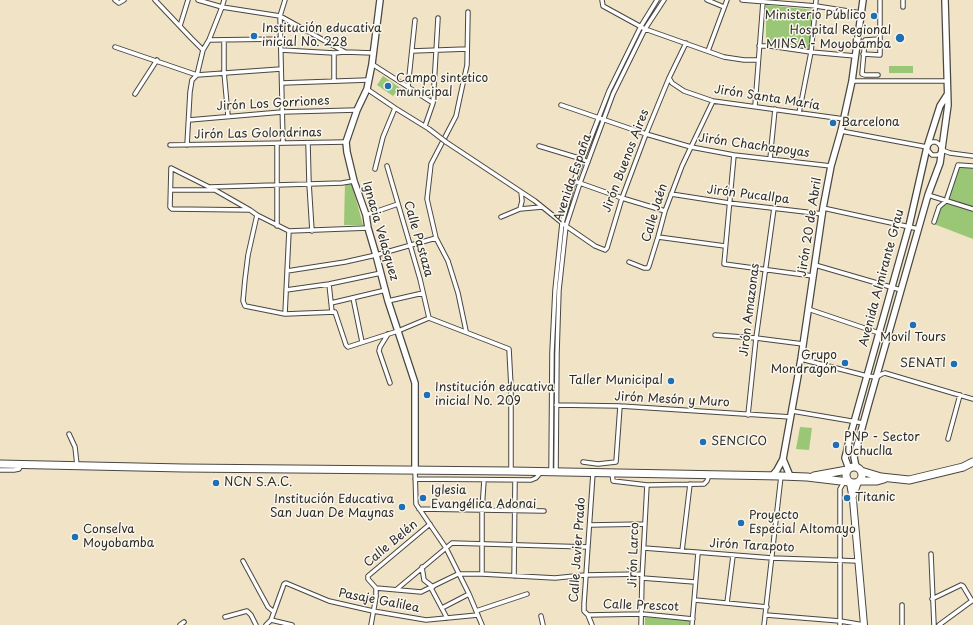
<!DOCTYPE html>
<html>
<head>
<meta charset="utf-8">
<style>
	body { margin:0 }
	canvas { display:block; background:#f1e3c6 }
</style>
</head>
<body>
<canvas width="973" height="625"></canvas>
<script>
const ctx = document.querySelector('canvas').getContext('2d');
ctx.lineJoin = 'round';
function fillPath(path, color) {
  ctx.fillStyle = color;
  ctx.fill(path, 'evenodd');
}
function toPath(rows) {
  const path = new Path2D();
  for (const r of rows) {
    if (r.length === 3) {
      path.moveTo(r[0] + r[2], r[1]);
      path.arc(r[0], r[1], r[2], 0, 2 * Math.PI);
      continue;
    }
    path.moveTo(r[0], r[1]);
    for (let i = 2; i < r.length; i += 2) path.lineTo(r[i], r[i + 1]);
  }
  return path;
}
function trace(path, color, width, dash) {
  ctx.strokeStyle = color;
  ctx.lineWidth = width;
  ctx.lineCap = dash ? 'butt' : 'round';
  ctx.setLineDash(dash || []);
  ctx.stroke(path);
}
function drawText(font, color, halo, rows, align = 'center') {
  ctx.font = font + ' "Playpen Sans",sans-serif';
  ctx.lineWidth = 3;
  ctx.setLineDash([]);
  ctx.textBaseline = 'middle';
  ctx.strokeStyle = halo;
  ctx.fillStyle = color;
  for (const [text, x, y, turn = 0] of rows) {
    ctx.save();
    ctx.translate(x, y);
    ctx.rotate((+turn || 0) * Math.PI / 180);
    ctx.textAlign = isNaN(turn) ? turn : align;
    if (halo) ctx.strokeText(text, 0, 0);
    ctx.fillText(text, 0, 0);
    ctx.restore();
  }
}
fillPath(toPath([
	[766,5,815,10,811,49,766,43],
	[889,66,913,66,913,73,889,73],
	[383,76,400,88,393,96,377,85],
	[956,165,973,166,973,239,934,224],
	[351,181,363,225,344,225,345,182],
	[800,427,812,428,809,450,796,449],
	[645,617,689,621,689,625,645,625]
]), '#99c776');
const street = toPath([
	[115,0,119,3,124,0],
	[155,0,191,38,203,50],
	[198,0,222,7,280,16,345,52],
	[602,0,603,6,645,29,724,57,744,60,758,60],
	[707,0,724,7],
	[742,0,816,6,861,13],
	[903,7,903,0],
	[180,26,188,0],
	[209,40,282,39],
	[224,40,224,72,228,116],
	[759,46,770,46,811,52,855,56],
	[115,47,197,75,203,50,209,40,222,7,224,0],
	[281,50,334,53,345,52,373,53],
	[412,51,467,49],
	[708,51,727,0],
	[334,53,334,81],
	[863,54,880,55,880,39],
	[372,64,433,103],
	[878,75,865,75,862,74,865,40,880,39,880,0],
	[669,78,672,83,684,91,713,101,844,119],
	[852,81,948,81],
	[282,83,368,80],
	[408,87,415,20],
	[367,89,395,108,429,129],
	[135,94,157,60],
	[561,105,646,134,691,147,734,155,831,166],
	[755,106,763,2],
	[799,113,811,52,816,0],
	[189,120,282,112,357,110],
	[425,126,433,103,438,18],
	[841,131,927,147],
	[446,142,535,201,566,226,595,246,605,250,607,248,622,198,646,134,669,78,686,43],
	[283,143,280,16,285,0],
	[308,143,309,183,312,231],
	[170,145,346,142],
	[187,145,190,92,192,80,197,75,281,69],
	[928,145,932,142,936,142,939,144,942,149],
	[539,146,582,159,588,162],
	[927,149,932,155,937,155,941,153],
	[942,150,950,153,973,156],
	[734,155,724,264,813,276],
	[770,159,775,109],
	[387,166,420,279,429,318],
	[375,169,383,137,395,108],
	[574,181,622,198,665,211],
	[210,187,342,183,354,181],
	[172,190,214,190],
	[671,194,729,203,823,214],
	[928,195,973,209],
	[823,208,919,229],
	[520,209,542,207],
	[250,210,172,209,170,207,171,168,215,190,250,210,257,215,289,231,368,228],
	[257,215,248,255,245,279,243,301,245,306,285,314,335,312,346,345,348,347,398,331,429,318,509,349,511,387,511,471],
	[366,215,398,204],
	[501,217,520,209,522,201,521,192],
	[934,222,939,207,946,201,958,165,973,166],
	[277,226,277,144],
	[658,237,725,246],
	[629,262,644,268,648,268,649,266,658,237,665,211,682,166,691,147,713,101],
	[815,265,901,290],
	[287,271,345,262,376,255,436,238],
	[329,284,332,312],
	[286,290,329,284,381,273],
	[353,298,362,342],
	[388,301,423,293],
	[331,303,386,290],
	[808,309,888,336],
	[285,314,289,231],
	[466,331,458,293,448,261,436,238,427,199,431,164,456,116,460,97,467,65,468,12],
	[388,334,380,347,379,351,390,383],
	[715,335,756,338,803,344],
	[801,359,867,376,877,377,882,374,885,373,973,399],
	[556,405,620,406,791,417],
	[792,411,863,423],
	[748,415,756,338,774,208],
	[69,434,75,447,77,465],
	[948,439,960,395],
	[583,462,598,464,616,462,620,406],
	[0,470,14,470,19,469,21,465],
	[415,470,416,504,446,548,469,594,482,625],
	[556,471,557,353,559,290,566,226,580,183,613,94,645,29,664,0],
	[551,472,552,352,555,290,562,223,574,181,609,91,641,26,657,0],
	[612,473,613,481,647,485,704,484,707,481,709,475],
	[415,479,531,480,536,478,541,472],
	[419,509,544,511],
	[590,525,645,524],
	[644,548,772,558,858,561],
	[682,551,690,484],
	[931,554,934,625],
	[243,561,268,607,274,612],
	[422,567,424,580,433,587],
	[482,574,482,510,484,480],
	[514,576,515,481],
	[642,578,695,582],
	[376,588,421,592,458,574,482,574,555,578,585,575,642,574],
	[431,588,447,618],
	[397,589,452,543,588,547],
	[932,599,961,585,963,586,972,601],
	[695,600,767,607],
	[727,603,733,556],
	[442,608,469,594],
	[476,611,527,594],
	[588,615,642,614,693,619],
	[766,615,840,621,864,625],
	[541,616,543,625],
	[225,617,247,611,251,615,256,625],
	[271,620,292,625],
	[180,625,184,622],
	[266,625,271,620,284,584,286,583,329,601,373,611,426,620,478,615],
	[371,625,376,597,376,588,368,579,368,576,430,524],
	[592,625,588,615,584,611,584,604,593,473],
	[641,625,642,578,647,485],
	[692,625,698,553],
	[764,625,781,476],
	[840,625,840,489,844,482],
	[902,625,902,605],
	[939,625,973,600]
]);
const secondary = toPath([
	[380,0,372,64,367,89,357,110,346,142,347,152,354,181,366,215,368,228,376,255,388,301,415,383,415,470],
	[783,459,790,476],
	[856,467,854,457,868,406,928,195,940,163,948,105,945,0],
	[849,469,845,458,851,433,909,226,927,147,940,106,947,95],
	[772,476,777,470,783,459,801,359,823,208,831,166,841,131,852,81,863,0]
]);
const primary = toPath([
	[850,483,853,500,864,625],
	[853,496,858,482]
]);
const highway = toPath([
	[0,464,183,468,511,471,781,476,807,477,849,482],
	[854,475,8],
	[861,471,881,477,909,480,963,467,973,462],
	[814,476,847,470],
	[860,481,877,481,884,479]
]);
trace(street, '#494742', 5.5);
trace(secondary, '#494742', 8);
trace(primary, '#494742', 8);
trace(highway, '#494742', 9);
trace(street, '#fff', 3.5);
trace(secondary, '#fff', 5.5);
trace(primary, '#fff', 6);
trace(highway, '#fff', 7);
const streetBridge = toPath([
	[429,129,446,142]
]);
trace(streetBridge, '#494742', 5.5, []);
trace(streetBridge, '#fff', 3.5);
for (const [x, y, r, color] of [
	[874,16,4,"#1f6fb2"],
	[254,36,4,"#1f6fb2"],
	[900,38,5,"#1f6fb2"],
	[388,86,4,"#1f6fb2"],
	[833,123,4,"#1f6fb2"],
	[913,325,4,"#1f6fb2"],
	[845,363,4,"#1f6fb2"],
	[954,364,4,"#1f6fb2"],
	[671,381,4,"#1f6fb2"],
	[427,395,4,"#1f6fb2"],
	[703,442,4,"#1f6fb2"],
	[836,445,4,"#1f6fb2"],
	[216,483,4,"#1f6fb2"],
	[423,498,4,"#1f6fb2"],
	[847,498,4,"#1f6fb2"],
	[402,507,4,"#1f6fb2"],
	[741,523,4,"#1f6fb2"],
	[75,537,4,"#1f6fb2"]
]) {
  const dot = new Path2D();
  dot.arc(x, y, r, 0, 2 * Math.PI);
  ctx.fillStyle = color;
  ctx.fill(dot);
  trace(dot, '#fbf7ec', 1.5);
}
drawText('12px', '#2b2b2b', '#fbf7ec', [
	["Ministerio Público",866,16,"right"],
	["Institución educativa",262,29],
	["inicial No. 228",262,43],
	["Hospital Regional",891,31,"right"],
	["MINSA - Moyobamba",891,45,"right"],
	["Campo sintetico",396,79],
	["municipal",396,93],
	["Barcelona",841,123],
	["Movil Tours",913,338,"center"],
	["Grupo",837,356,"right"],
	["Mondragón",837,370,"right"],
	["SENATI",946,364,"right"],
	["Taller Municipal",663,381,"right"],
	["Institución educativa",435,388],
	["inicial No. 209",435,402],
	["PNP - Sector",844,438],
	["Uchuclla",844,452],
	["SENCICO",711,442],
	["NCN S.A.C.",224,483],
	["Iglesia",431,491],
	["Evangélica Adonai",431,505],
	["Titanic",855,498],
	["Institución Educativa",394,500,"right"],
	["San Juan De Maynas",394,514,"right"],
	["Proyecto",749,516],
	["Especial Altomayo",749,530],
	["Conselva",83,530],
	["Moyobamba",83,544]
], 'left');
drawText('12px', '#2b2b2b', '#fbf7ec', [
	["Jirón Santa María",767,98,9],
	["Jirón Los Gorriones",273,104,-3],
	["Jirón Las Golondrinas",258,134,-1],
	["Jirón Chachapoyas",754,146,8],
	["Jirón Buenos Aires",626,161,-69],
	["Avenida España",573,178,-71],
	["Jirón Pucallpa",748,195,7],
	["Calle Jaén",655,213,-73],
	["Jirón 20 de Abril",810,227,-81],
	["Ignacia Velasquez",380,231,74],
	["Calle Pastaza",418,239,74],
	["Avenida Almirante Grau",882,278,-75],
	["Jirón Amazonas",750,310,-83],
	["Jirón Mesón y Muro",672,400,3],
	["Calle Belén",391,544,-40],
	["Jirón Tarapoto",752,546,3],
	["Calle Javier Prado",578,550,-86],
	["Jirón Larco",634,555,-88],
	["Pasaje Galilea",379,601,11],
	["Calle Prescot",641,606,2]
]);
</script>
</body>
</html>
